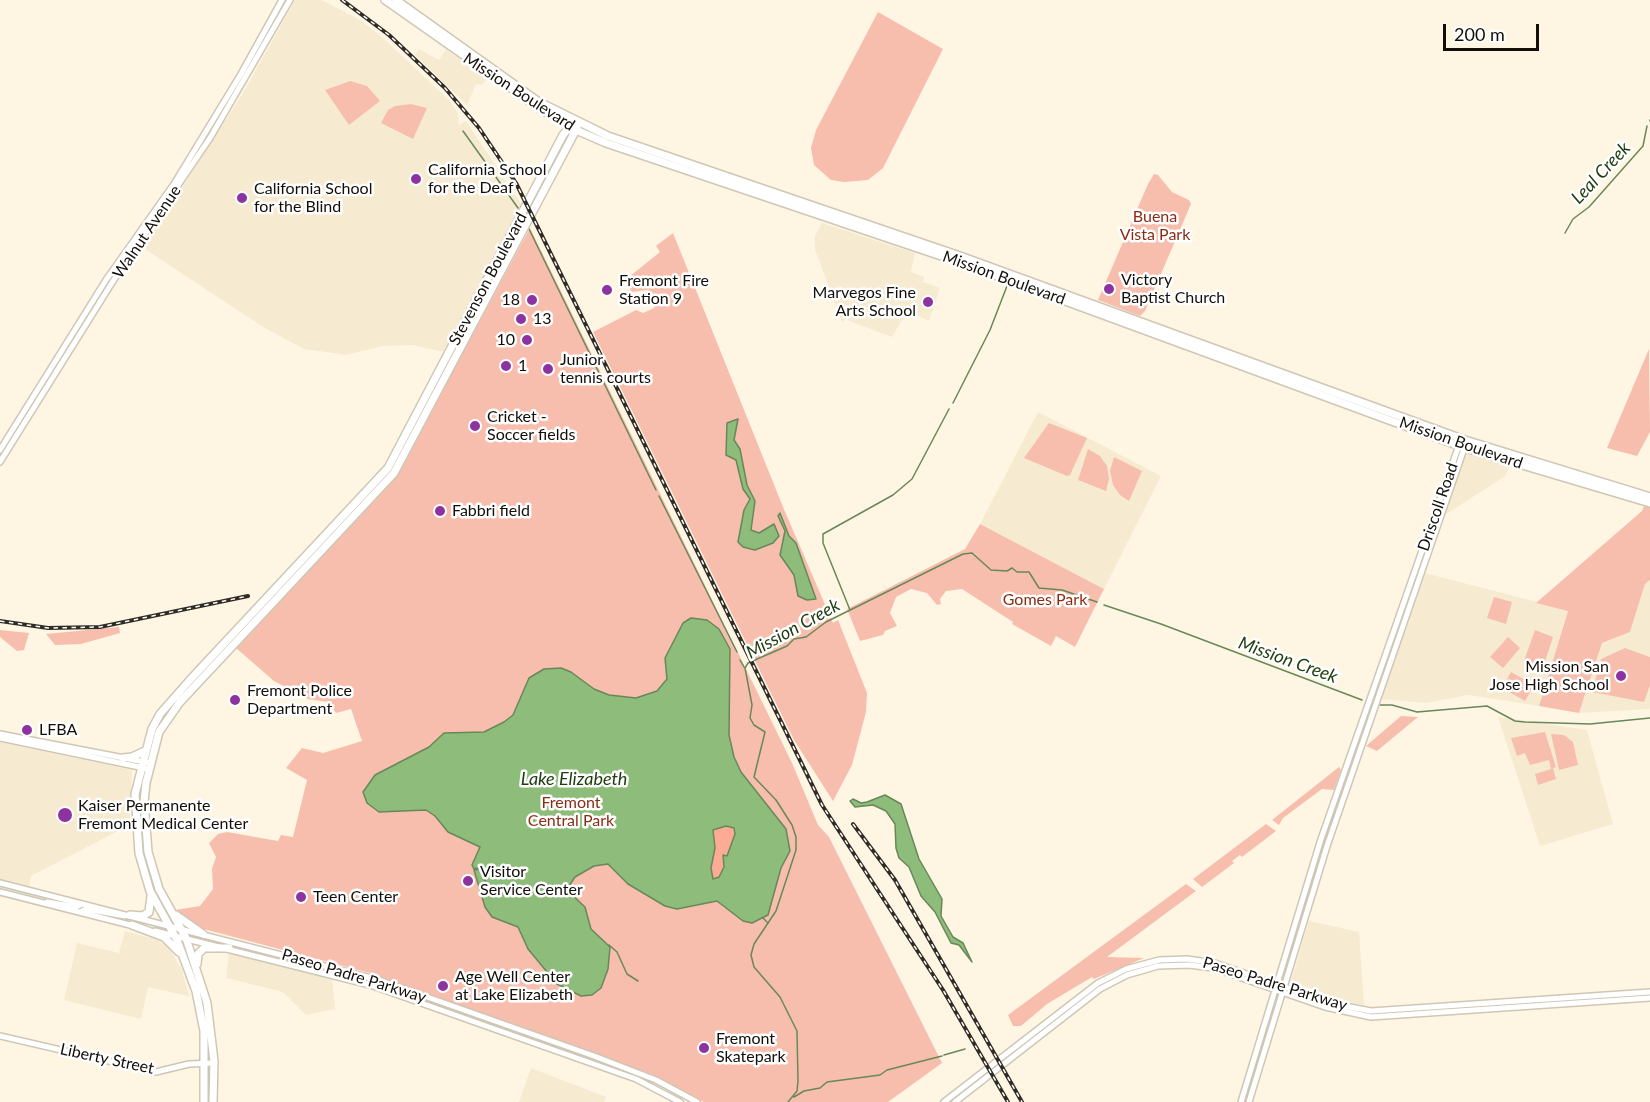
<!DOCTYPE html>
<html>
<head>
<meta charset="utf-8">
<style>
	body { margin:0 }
	#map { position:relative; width:1650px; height:1102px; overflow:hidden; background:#fef6e3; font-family:Lato,sans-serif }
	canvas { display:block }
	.scale { position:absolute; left:1443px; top:24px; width:96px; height:27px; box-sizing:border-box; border:3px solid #120f09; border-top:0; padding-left:8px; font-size:18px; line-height:21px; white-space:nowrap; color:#120f09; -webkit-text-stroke:4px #fff; paint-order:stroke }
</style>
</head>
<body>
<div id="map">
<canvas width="1650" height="1102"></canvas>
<div class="scale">200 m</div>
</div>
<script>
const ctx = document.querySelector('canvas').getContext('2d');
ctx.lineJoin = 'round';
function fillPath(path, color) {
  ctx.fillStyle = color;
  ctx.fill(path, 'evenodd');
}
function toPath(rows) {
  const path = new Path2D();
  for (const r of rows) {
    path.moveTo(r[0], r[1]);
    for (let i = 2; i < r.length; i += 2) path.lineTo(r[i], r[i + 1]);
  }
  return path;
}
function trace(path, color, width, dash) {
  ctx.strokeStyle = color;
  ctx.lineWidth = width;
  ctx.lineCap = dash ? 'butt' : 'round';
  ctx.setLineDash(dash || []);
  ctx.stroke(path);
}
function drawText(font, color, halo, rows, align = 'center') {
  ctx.font = font + ' Lato,sans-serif';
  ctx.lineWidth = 5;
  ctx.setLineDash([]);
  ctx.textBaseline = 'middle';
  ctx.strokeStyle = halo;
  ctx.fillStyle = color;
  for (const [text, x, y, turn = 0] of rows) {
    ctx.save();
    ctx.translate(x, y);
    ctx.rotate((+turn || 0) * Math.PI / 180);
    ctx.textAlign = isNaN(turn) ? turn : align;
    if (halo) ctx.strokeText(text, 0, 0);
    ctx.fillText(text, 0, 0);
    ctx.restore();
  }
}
fillPath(toPath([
	[295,0,322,0,360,20,382,37,449,100,458,113,459,125,466,121,522,205,443,352,413,345,382,346,346,355,304,349,263,327,145,249,148,240,243,93],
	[419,49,439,60,446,49,487,79,482,85,476,84,467,105,415,55],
	[822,223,915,253,911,272,924,277,923,282,940,288,929,321,917,315,902,320,892,337,849,321,848,318,842,322,815,250,815,236],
	[1038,412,1161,476,1104,589,980,524],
	[1465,448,1513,461,1505,476,1442,517],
	[1425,573,1568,610,1539,706,1469,695,1426,703,1381,699,1385,689,1382,684],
	[1650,580,1650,709,1579,713,1602,643,1630,632,1645,584],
	[1498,717,1587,730,1613,824,1540,846],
	[0,742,132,770,130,819,124,828,31,876,29,886,0,879],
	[1309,921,1359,932,1364,1005,1349,1003,1291,981],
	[125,931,158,940,169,948,182,970,189,996,148,987,141,1019,64,1000,77,943,119,953],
	[229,953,332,977,335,1009,306,1015,283,992,226,978],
	[531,1068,606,1097,604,1102,519,1102]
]), '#f6ebd1');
fillPath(toPath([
	[878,12,943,49,883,168,868,180,844,182,831,180,814,165,811,148,816,130],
	[350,81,367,86,380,101,349,125,325,90],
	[411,104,427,108,413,139,381,123,388,110,395,106],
	[1154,174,1158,175,1172,192,1189,200,1191,204,1145,311,1140,316,1098,300,1148,184],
	[530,228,792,763,818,825,829,837,942,1063,888,1102,704,1102,651,1075,370,973,196,927,175,910,200,906,213,889,212,869,216,857,209,843,218,834,227,832,278,841,281,835,293,837,307,780,286,768,302,748,323,753,362,741,351,709,336,713,328,702,308,699,274,681,236,648,399,470],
	[673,233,783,507,833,623,838,620,867,693,866,712,852,765,833,801,794,740,593,332,636,310,643,313,654,308,657,299,654,294,647,290,632,292,624,281,660,252,656,246],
	[1649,349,1650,432,1637,456,1607,448],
	[1049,423,1087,438,1070,475,1067,476,1024,458],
	[1088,449,1100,456,1107,466,1109,479,1106,491,1078,480],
	[1114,457,1142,471,1129,501,1120,495,1113,485,1110,471],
	[1644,506,1650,507,1650,580,1645,584,1630,632,1602,643,1579,713,1539,706,1568,611,1536,603,1642,511],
	[980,524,1104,589,1075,647,1056,636,1051,646,1012,624,1013,622,962,589,946,591,940,599,941,604,937,605,927,593,911,589,896,597,890,613,897,626,885,631,883,635,860,641,847,609,965,549],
	[1494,597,1512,602,1506,624,1487,618],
	[119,627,120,633,81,644,55,645,46,634],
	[0,630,29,633,24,650,17,651,0,637],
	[1535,630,1553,637,1543,668,1524,661],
	[1508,637,1520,648,1503,668,1490,657],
	[1625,648,1650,657,1650,685,1644,702,1592,692,1601,659],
	[1511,672,1534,685,1525,701,1502,688],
	[1401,716,1418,717,1377,751,1366,746],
	[1545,732,1556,767,1553,768,1556,779,1538,785,1535,774,1551,769,1549,760,1530,765,1525,753,1517,756,1511,738],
	[1551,734,1564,735,1573,742,1578,765,1559,770],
	[1339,767,1341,770,1334,790,1322,789,1283,818,1279,825,1272,820],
	[1266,824,1276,831,1242,857,1240,855,1232,861,1234,863,1202,887,1193,879],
	[1186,884,1196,891,1107,957,1144,958,1094,979,1092,977,1047,1004,1021,1026,1013,1026,1008,1015]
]), '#f7beae');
fillPath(toPath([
	[726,826,734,828,735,834,727,856,722,857,724,867,719,877,714,879,711,868,714,851,713,830]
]), '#feab95');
const water = toPath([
	[738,419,734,440,740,449,747,485,755,501,751,530,759,533,774,524,779,536,773,543,755,550,743,547,738,542,744,510,750,499,743,489,736,460,726,455,727,423,738,419],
	[780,513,789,536,796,543,816,599,807,600,798,596,794,575,780,555,785,531,778,516,780,513],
	[691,618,707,620,719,629,730,649,729,735,734,757,741,772,786,829,790,851,781,868,768,915,752,923,743,921,717,901,677,909,665,906,628,884,608,864,594,866,575,877,569,886,569,892,585,907,591,929,610,947,608,969,601,988,592,995,581,996,557,984,528,949,518,927,492,917,485,907,474,870,480,869,490,895,481,867,474,869,472,865,480,847,448,832,435,816,426,810,379,812,367,803,363,792,375,775,429,747,444,733,484,732,504,722,513,715,529,678,544,669,561,668,571,672,594,689,609,695,636,698,657,691,667,679,665,658,683,623,691,618],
	[726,826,734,828,735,834,727,856,723,855,724,867,719,877,713,879,711,868,715,848,713,830,726,826],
	[885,795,901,804,919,859,942,899,941,916,953,937,963,943,972,962,959,945,951,943,935,912,921,896,909,867,899,858,896,848,895,824,886,811,873,805,855,807,850,801,853,799,861,803,867,802,885,795]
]);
fillPath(water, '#8ebc7b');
trace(water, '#698859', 1.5);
trace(toPath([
	[1650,121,1650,120],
	[463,131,518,208],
	[529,229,656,490],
	[1565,233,1573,219,1589,207,1643,146,1647,126],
	[953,403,990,330,1007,286],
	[659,496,737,652],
	[1104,605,1161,624,1362,700],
	[850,610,823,543,823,534,893,495,912,479,949,409],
	[740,660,744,667],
	[1380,705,1392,705,1417,712,1487,706,1515,721,1525,722,1590,724,1650,718],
	[763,918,767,922],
	[609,945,617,952,627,974,638,981],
	[944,1055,965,1049],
	[794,1097,804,1091,820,1088,827,1082,880,1075,887,1070,942,1056],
	[788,1102,797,1091,798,1081,797,1031,780,997,754,967,751,955,754,944,776,911,796,850,796,837,792,825,776,800,754,777,765,732,754,725,750,718,752,705,745,668,748,663,787,646,794,639,806,637,826,622,963,554,972,553,991,570,1007,571,1012,568,1017,572,1029,572,1039,588,1062,590,1097,602]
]), '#698859', 1.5);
const secondary = toPath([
	[0,450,106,280,174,184,241,74,282,0],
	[0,462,115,278,210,138,290,0],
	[0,734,150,763],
	[0,738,149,769],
	[0,883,379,980,594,1056,656,1080,697,1102],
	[0,892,134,926],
	[47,902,76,907,82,904],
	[80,912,86,909,125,916],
	[155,931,370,985,636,1079,680,1102],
	[0,1036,156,1072,189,1064,214,1063],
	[944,1102,1098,983,1126,969,1159,960,1187,959,1215,963,1334,1004,1371,1011,1650,992],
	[955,1102,1100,989,1127,975,1158,966,1189,965,1213,968,1325,1007,1371,1017,1650,998],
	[1241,1102,1321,839,1459,445,1465,440],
	[1249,1102,1327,846,1465,446]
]);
const primary = toPath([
	[385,0,536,106,576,130,606,143,962,263,1465,448,1650,503],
	[396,0,539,102,608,136,960,256,1465,440,1650,497],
	[123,758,132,757,145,751],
	[130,915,143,916,149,912,151,896],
	[176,915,203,934],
	[132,925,164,937,179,952],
	[197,964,198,954,204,948,229,948],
	[204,1102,204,1031,196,991,177,940,150,891,139,853,135,794,152,729,160,714,190,680,388,468,563,135,571,125],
	[213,1102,214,1061,207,1003,186,938,159,889,148,852,144,802,146,783,159,732,180,702,394,473,577,128]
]);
trace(secondary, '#cfc7b5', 8);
trace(primary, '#cfc7b5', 10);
trace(secondary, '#fff', 5);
trace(primary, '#fff', 7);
const rail = toPath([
	[342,0,389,35,445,88,479,128,516,183,822,805,943,990,1008,1102],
	[0,621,48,628,100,627,248,596],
	[853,824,895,880,1022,1102]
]);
trace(rail, '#302c25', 4);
trace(rail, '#fff', 1.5, [4.5]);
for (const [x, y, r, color] of [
	[416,179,6,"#8c339f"],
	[242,198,6,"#8c339f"],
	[1109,289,6,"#8c339f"],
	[607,290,6,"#8c339f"],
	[532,300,6,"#8c339f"],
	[928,302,6,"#8c339f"],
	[521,319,6,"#8c339f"],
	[527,340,6,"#8c339f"],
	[506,366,6,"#8c339f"],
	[548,369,6,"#8c339f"],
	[475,426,6,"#8c339f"],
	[440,511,6,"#8c339f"],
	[1621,676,6,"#8c339f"],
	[235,700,6,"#8c339f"],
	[27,730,6,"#8c339f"],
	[65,815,8,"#8c339f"],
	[468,881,6,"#8c339f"],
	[301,897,6,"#8c339f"],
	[443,986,6,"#8c339f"],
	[704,1048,6,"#8c339f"]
]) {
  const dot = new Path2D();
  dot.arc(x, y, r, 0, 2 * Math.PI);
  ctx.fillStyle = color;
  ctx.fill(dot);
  trace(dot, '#fff', 2);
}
drawText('16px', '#120f09', '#fff', [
	["Mission Boulevard",519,92,33],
	["Walnut Avenue",147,232,-56],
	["Mission Boulevard",1004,278,20],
	["Stevenson Boulevard",488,279,-62],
	["Mission Boulevard",1461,443,19],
	["Driscoll Road",1438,507,-71],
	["Paseo Padre Parkway",354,976,17],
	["Paseo Padre Parkway",1275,984,17],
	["Liberty Street",107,1059,12]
]);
drawText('16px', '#120f09', '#fff', [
	["California School",428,170],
	["for the Deaf",428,188],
	["California School",254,189],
	["for the Blind",254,207],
	["Victory",1121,280],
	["Baptist Church",1121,298],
	["Fremont Fire",619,281],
	["Station 9",619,299],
	["Marvegos Fine",916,293,"right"],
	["Arts School",916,311,"right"],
	["18",520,300,"right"],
	["13",533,319],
	["10",515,340,"right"],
	["Junior",560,360],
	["tennis courts",560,378],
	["1",518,366],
	["Cricket -",487,417],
	["Soccer fields",487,435],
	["Fabbri field",452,511],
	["Mission San",1609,667,"right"],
	["Jose High School",1609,685,"right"],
	["Fremont Police",247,691],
	["Department",247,709],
	["LFBA",39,730],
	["Kaiser Permanente",78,806],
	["Fremont Medical Center",78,824],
	["Visitor",480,872],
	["Service Center",480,890],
	["Teen Center",313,897],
	["Age Well Center",455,977],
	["at Lake Elizabeth",455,995],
	["Fremont",716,1039],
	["Skatepark",716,1057]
], 'left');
drawText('16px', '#8b2d13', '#fff', [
	["Buena",1155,217],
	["Vista Park",1155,235],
	["Gomes Park",1045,600],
	["Fremont",571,803],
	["Central Park",571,821]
]);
drawText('italic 18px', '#203e11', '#fff', [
	["Leal Creek",1601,173,-47],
	["Mission Creek",793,629,-29],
	["Mission Creek",1288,660,20],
	["Lake Elizabeth",574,779]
]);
</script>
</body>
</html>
